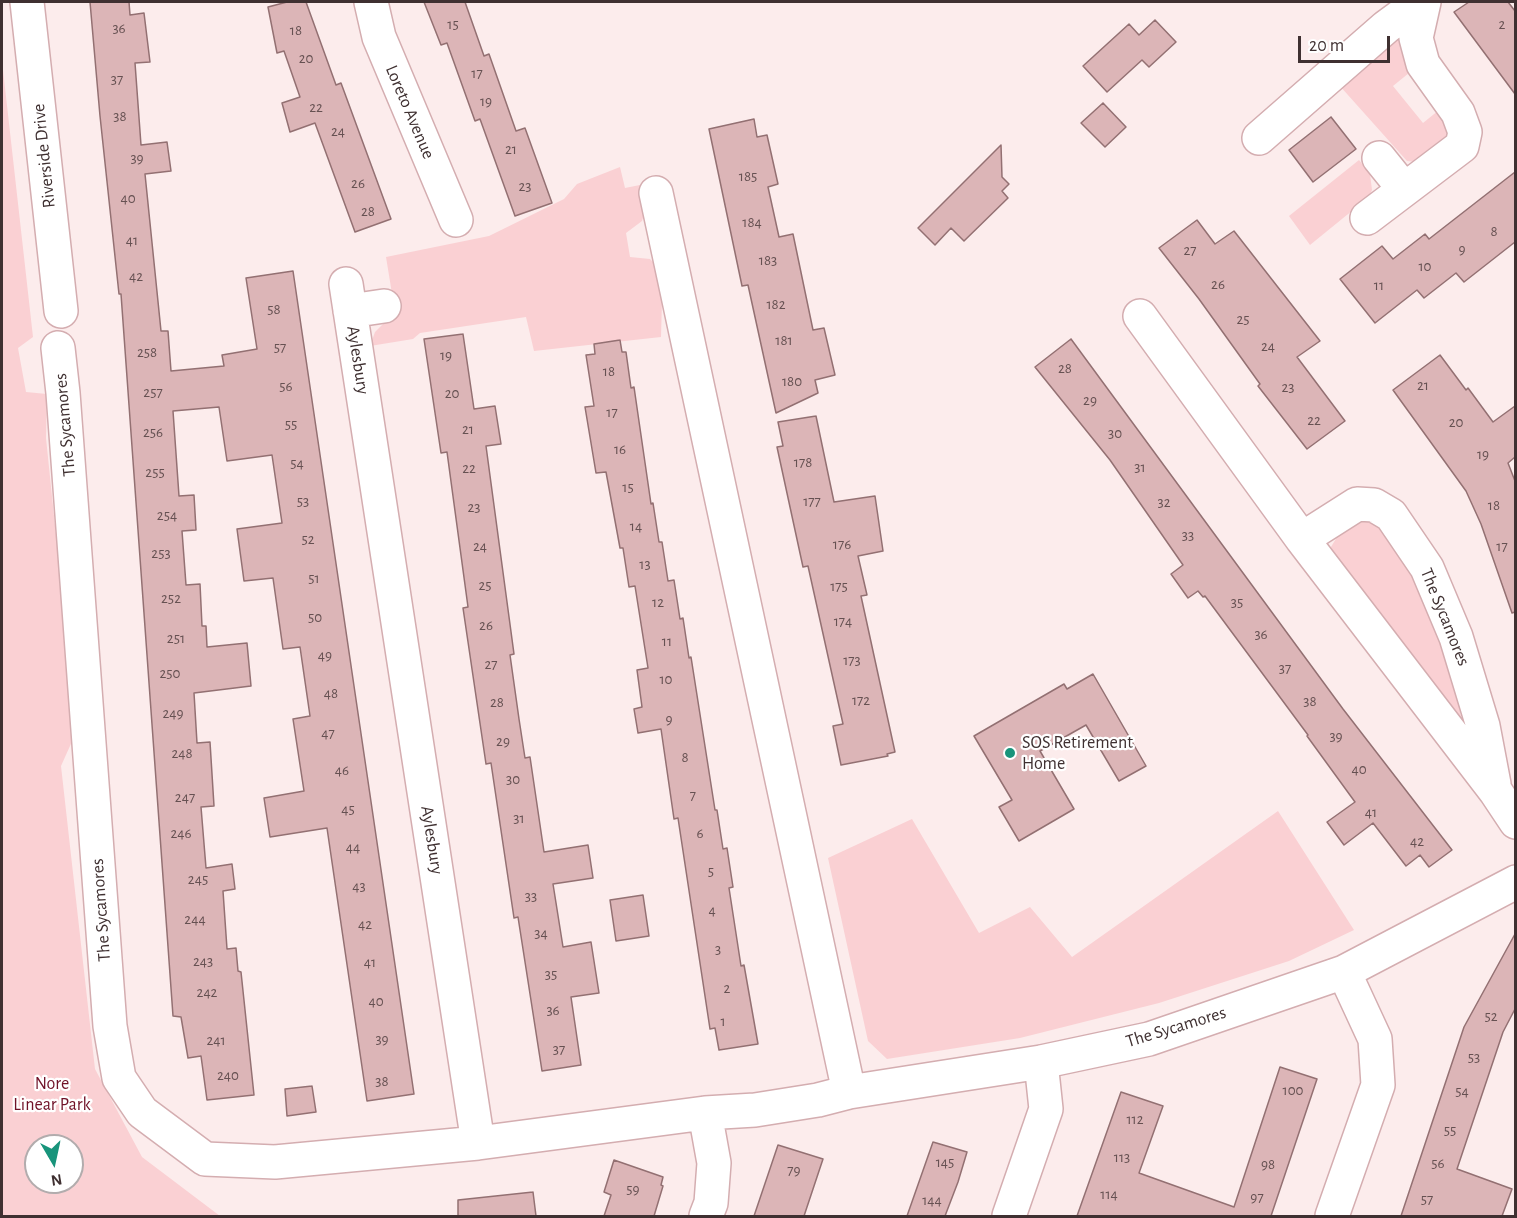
<!DOCTYPE html>
<html>
<head>
<meta charset="utf-8">
<style>
	body { margin:0 }
	#map { position:relative; width:1517px; height:1218px; overflow:hidden; background:#fcecec; font-family:"Alegreya Sans",sans-serif }
	canvas { display:block }
	.frame { position:absolute; inset:0; border:3px solid #3f3031; pointer-events:none }
	.north { position:absolute; left:24px; top:1134px; width:60px; height:60px; box-sizing:border-box; background:#fff; border:2px solid #b2acad; border-radius:50%; rotate:171deg; font-size:16px; font-weight:700; line-height:24px; text-align:center; color:#3f3031 }
	.north::after { content:''; display:block; margin:auto; width:21px; height:27px; background:#18947b; clip-path:polygon(50% 0,100% 100%,50% 72%,0 100%) }
	.scale { position:absolute; left:1298px; top:36px; width:92px; height:27px; box-sizing:border-box; border:3px solid #3f3031; border-top:0; padding-left:8px; font-size:18px; line-height:21px; white-space:nowrap; color:#3f3031; -webkit-text-stroke:4px #fff; paint-order:stroke }
</style>
</head>
<body>
<div id="map">
<canvas width="1517" height="1218"></canvas>
<div class="frame"></div>
<div class="north">N</div>
<div class="scale">20 m</div>
</div>
<script>
const ctx = document.querySelector('canvas').getContext('2d');
ctx.lineJoin = 'round';
function fillPath(path, color) {
  ctx.fillStyle = color;
  ctx.fill(path, 'evenodd');
}
function toPath(rows) {
  const path = new Path2D();
  for (const r of rows) {
    path.moveTo(r[0], r[1]);
    for (let i = 2; i < r.length; i += 2) path.lineTo(r[i], r[i + 1]);
  }
  return path;
}
function trace(path, color, width, dash) {
  ctx.strokeStyle = color;
  ctx.lineWidth = width;
  ctx.lineCap = dash ? 'butt' : 'round';
  ctx.setLineDash(dash || []);
  ctx.stroke(path);
}
function drawText(font, color, halo, rows, align = 'center') {
  ctx.font = font + ' "Alegreya Sans",sans-serif';
  ctx.lineWidth = 4.5;
  ctx.setLineDash([]);
  ctx.textBaseline = 'middle';
  ctx.strokeStyle = halo;
  ctx.fillStyle = color;
  for (const [text, x, y, turn = 0] of rows) {
    ctx.save();
    ctx.translate(x, y);
    ctx.rotate((+turn || 0) * Math.PI / 180);
    ctx.textAlign = isNaN(turn) ? turn : align;
    if (halo) ctx.strokeText(text, 0, 0);
    ctx.fillText(text, 0, 0);
    ctx.restore();
  }
}
fillPath(toPath([
	[1400,30,1409,73,1393,86,1423,123,1439,110,1446,119,1448,137,1416,162,1407,161,1339,85],
	[2,61,33,337,18,348,26,392,47,394,46,438,72,691,74,737,61,766,95,1069,142,1157,220,1216,2,1216],
	[36,1146,72,1146,72,1182,36,1182],
	[1359,160,1370,174,1372,190,1369,197,1310,245,1289,216],
	[620,167,625,188,640,185,646,209,642,221,626,233,630,257,650,259,658,267,662,301,661,337,534,351,526,317,420,333,413,339,370,346,375,332,395,312,386,257,489,236,564,199,577,184],
	[1373,517,1385,524,1418,588,1450,663,1464,731,1331,559,1331,547,1337,537,1360,520],
	[1278,811,1354,930,1289,961,1159,1003,1020,1038,887,1059,868,1041,828,858,912,819,979,933,1030,907,1072,957]
]), '#fad0d3');
const building = toPath([
	[90,2,129,2,130,15,144,13,150,62,135,63,141,145,167,142,171,171,145,174,161,331,168,331,171,371,224,366,222,355,257,349,246,278,293,271,414,1094,367,1101,327,828,270,837,264,798,304,791,293,719,310,716,300,647,283,649,273,578,244,581,237,529,282,523,272,455,227,461,219,407,173,411,179,496,194,495,196,530,182,531,186,585,200,584,202,626,206,626,207,647,247,643,251,686,194,693,197,743,210,742,214,806,201,807,206,868,232,864,235,889,223,891,227,949,236,948,238,971,241,972,254,1095,207,1100,201,1056,188,1058,181,1017,173,1016,121,294,119,294,100,116,90,2],
	[287,2,306,2,336,85,341,83,391,219,355,232,315,123,290,132,282,103,300,97,284,51,277,53,268,7,287,2],
	[424,2,465,2,484,56,489,54,516,131,525,128,552,203,515,216,480,119,475,121,447,43,441,45,424,2],
	[1469,2,1508,2,1515,11,1515,94,1454,12,1469,2],
	[1155,20,1176,42,1149,67,1142,60,1107,92,1083,66,1129,24,1139,35,1155,20],
	[1103,103,1126,127,1105,147,1081,123,1103,103],
	[1331,117,1356,149,1313,182,1289,150,1331,117],
	[754,119,757,137,767,135,778,184,768,187,779,237,793,234,813,330,824,328,835,375,815,380,818,393,776,413,748,285,742,286,709,129,754,119],
	[1001,145,1002,177,1009,184,1002,191,1008,198,964,241,951,228,935,245,918,228,1001,145],
	[1515,172,1515,242,1464,282,1456,273,1424,298,1417,290,1375,323,1340,279,1382,246,1393,259,1425,234,1429,239,1515,172],
	[1197,220,1215,244,1234,231,1320,341,1297,357,1345,421,1307,449,1258,386,1260,384,1199,299,1159,248,1197,220],
	[463,334,474,409,495,406,501,444,486,446,514,654,510,655,519,719,525,758,530,757,544,852,588,845,593,878,553,884,563,947,591,942,599,993,571,997,581,1065,542,1071,518,917,514,918,491,763,486,764,463,608,468,607,447,452,441,453,424,339,463,334],
	[1071,339,1343,709,1452,850,1429,867,1420,855,1406,866,1373,823,1344,845,1327,822,1355,802,1307,736,1308,735,1205,596,1203,597,1198,591,1188,598,1171,574,1183,565,1110,460,1035,367,1071,339],
	[620,340,622,352,626,352,631,388,634,387,651,504,653,503,659,542,662,542,668,581,674,580,680,619,683,618,689,658,691,657,715,810,717,810,723,849,727,848,733,887,729,888,741,966,744,965,758,1044,719,1050,715,1028,710,1029,678,818,674,819,661,729,638,733,634,709,642,707,637,670,648,668,635,586,629,587,623,548,620,548,606,472,596,473,585,407,594,406,586,355,595,354,594,344,620,340],
	[1440,355,1466,390,1468,388,1493,422,1515,406,1515,457,1508,463,1515,481,1515,612,1512,613,1481,524,1466,491,1393,390,1440,355],
	[816,416,834,502,875,496,883,551,858,556,867,595,861,596,895,752,887,754,888,756,841,765,833,726,843,724,808,566,803,567,777,447,783,446,778,422,816,416],
	[1093,674,1146,766,1119,781,1086,725,1040,751,1074,809,1019,841,999,807,1012,800,974,736,1064,684,1067,689,1093,674],
	[643,895,649,936,616,941,610,900,643,895],
	[1515,934,1515,1009,1503,1032,1457,1169,1512,1189,1502,1216,1401,1216,1464,1027,1515,934],
	[1280,1067,1317,1079,1271,1216,1077,1216,1121,1092,1163,1106,1139,1173,1234,1207,1280,1067],
	[312,1086,316,1112,287,1116,285,1089,312,1086],
	[933,1142,967,1152,958,1182,945,1216,907,1216,933,1142],
	[778,1145,823,1159,804,1216,754,1216,778,1145],
	[614,1160,663,1177,661,1185,663,1186,654,1216,604,1216,611,1195,604,1192,614,1160],
	[533,1192,536,1216,458,1216,458,1200,533,1192]
]);
fillPath(building, '#dcb5b7');
trace(building, '#937072', 1.5);
const minor = toPath([
	[27,2,61,311],
	[371,2,379,37,456,220],
	[1259,138,1386,27,1420,2],
	[1379,158,1404,189],
	[656,193,849,1092],
	[1367,218,1462,146,1465,132,1458,113,1423,64,1416,38,1424,2],
	[346,284,478,1143],
	[350,311,384,306],
	[1140,316,1302,539,1496,792,1516,822],
	[58,348,63,393,110,1026,119,1078,142,1112,205,1159,275,1162,478,1143,705,1113,755,1110,818,1100,849,1092,1041,1062,1149,1039,1344,972,1516,882],
	[1302,539,1357,504,1374,505,1391,515,1427,568,1456,637,1483,726,1494,784],
	[705,1113,714,1163,711,1203,706,1216],
	[1009,1216,1046,1109,1041,1062],
	[1332,1216,1378,1085,1375,1039,1344,972]
]);
trace(minor, '#d4adb0', 36);
trace(minor, '#fff', 33);
for (const [x, y, r, color] of [
	[1010,753,6,"#18947b"]
]) {
  const dot = new Path2D();
  dot.arc(x, y, r, 0, 2 * Math.PI);
  ctx.fillStyle = color;
  ctx.fill(dot);
  trace(dot, '#fff', 2);
}
drawText('15px', '#665152', null, [
	["15",453,24],
	["2",1502,24],
	["36",119,28],
	["18",296,30],
	["20",306,58],
	["17",477,73],
	["37",117,79],
	["19",486,101],
	["22",316,107],
	["38",120,116],
	["24",338,131],
	["21",511,149],
	["39",137,158],
	["185",748,176],
	["26",358,183],
	["23",525,186],
	["40",128,198],
	["28",368,211],
	["184",752,222],
	["8",1494,231],
	["41",132,240],
	["9",1462,249],
	["27",1190,250],
	["183",768,260],
	["10",1425,266],
	["42",136,276],
	["26",1218,284],
	["11",1379,285],
	["182",776,304],
	["58",274,309],
	["25",1243,319],
	["181",784,340],
	["24",1268,346],
	["57",280,347],
	["258",147,352],
	["19",446,355],
	["28",1065,368],
	["18",609,371],
	["180",792,381],
	["21",1423,385],
	["56",286,386],
	["23",1288,387],
	["257",153,392],
	["20",452,393],
	["29",1090,400],
	["17",612,412],
	["22",1314,420],
	["20",1456,422],
	["55",291,424],
	["21",468,429],
	["256",153,432],
	["30",1115,433],
	["16",620,449],
	["19",1483,454],
	["178",803,462],
	["54",297,463],
	["31",1140,467],
	["22",469,468],
	["255",155,472],
	["15",628,487],
	["53",303,501],
	["177",812,501],
	["32",1164,502],
	["18",1494,505],
	["23",474,507],
	["254",167,515],
	["14",636,526],
	["33",1188,535],
	["52",308,539],
	["176",842,544],
	["24",480,546],
	["17",1502,546],
	["253",161,553],
	["13",645,564],
	["51",314,578],
	["25",485,585],
	["175",839,586],
	["252",171,598],
	["12",658,602],
	["35",1237,602],
	["50",315,617],
	["174",843,621],
	["26",486,625],
	["36",1261,634],
	["251",176,638],
	["11",667,641],
	["49",325,655],
	["173",852,660],
	["27",491,664],
	["37",1285,668],
	["250",170,673],
	["10",666,679],
	["48",331,693],
	["172",861,700],
	["38",1310,701],
	["28",497,702],
	["249",173,713],
	["9",669,719],
	["47",328,733],
	["39",1336,736],
	["29",503,741],
	["248",182,753],
	["8",685,757],
	["40",1359,769],
	["46",342,770],
	["30",513,779],
	["7",693,795],
	["247",185,797],
	["45",348,809],
	["41",1371,812],
	["31",519,818],
	["246",181,833],
	["6",700,833],
	["42",1417,841],
	["44",353,847],
	["5",711,871],
	["245",198,879],
	["43",359,886],
	["33",531,896],
	["4",712,910],
	["244",195,919],
	["42",365,924],
	["34",541,933],
	["3",718,949],
	["243",203,961],
	["41",370,962],
	["35",551,974],
	["2",727,988],
	["242",207,992],
	["40",376,1001],
	["36",553,1010],
	["52",1491,1016],
	["1",723,1021],
	["39",382,1039],
	["241",216,1040],
	["37",559,1049],
	["53",1474,1057],
	["240",228,1075],
	["38",382,1081],
	["100",1293,1090],
	["54",1462,1091],
	["112",1135,1119],
	["55",1450,1130],
	["113",1122,1157],
	["145",945,1162],
	["56",1438,1163],
	["98",1268,1164],
	["79",794,1170],
	["59",633,1189],
	["114",1109,1194],
	["97",1257,1197],
	["57",1427,1199],
	["144",932,1200]
]);
drawText('18px', '#3f3031', '#fff', [
	["Loreto Avenue",410,112,67],
	["Riverside Drive",44,156,-96],
	["Aylesbury",358,360,81],
	["The Sycamores",65,425,-95],
	["The Sycamores",1445,617,68],
	["Aylesbury",432,840,81],
	["The Sycamores",101,910,-94],
	["The Sycamores",1176,1027,-17]
]);
drawText('18px', '#3f3031', '#fff', [
	["SOS Retirement",1022,743],
	["Home",1022,764]
], 'left');
drawText('18px', '#701228', '#fff', [
	["Nore",52,1084],
	["Linear Park",52,1105]
]);
</script>
</body>
</html>
